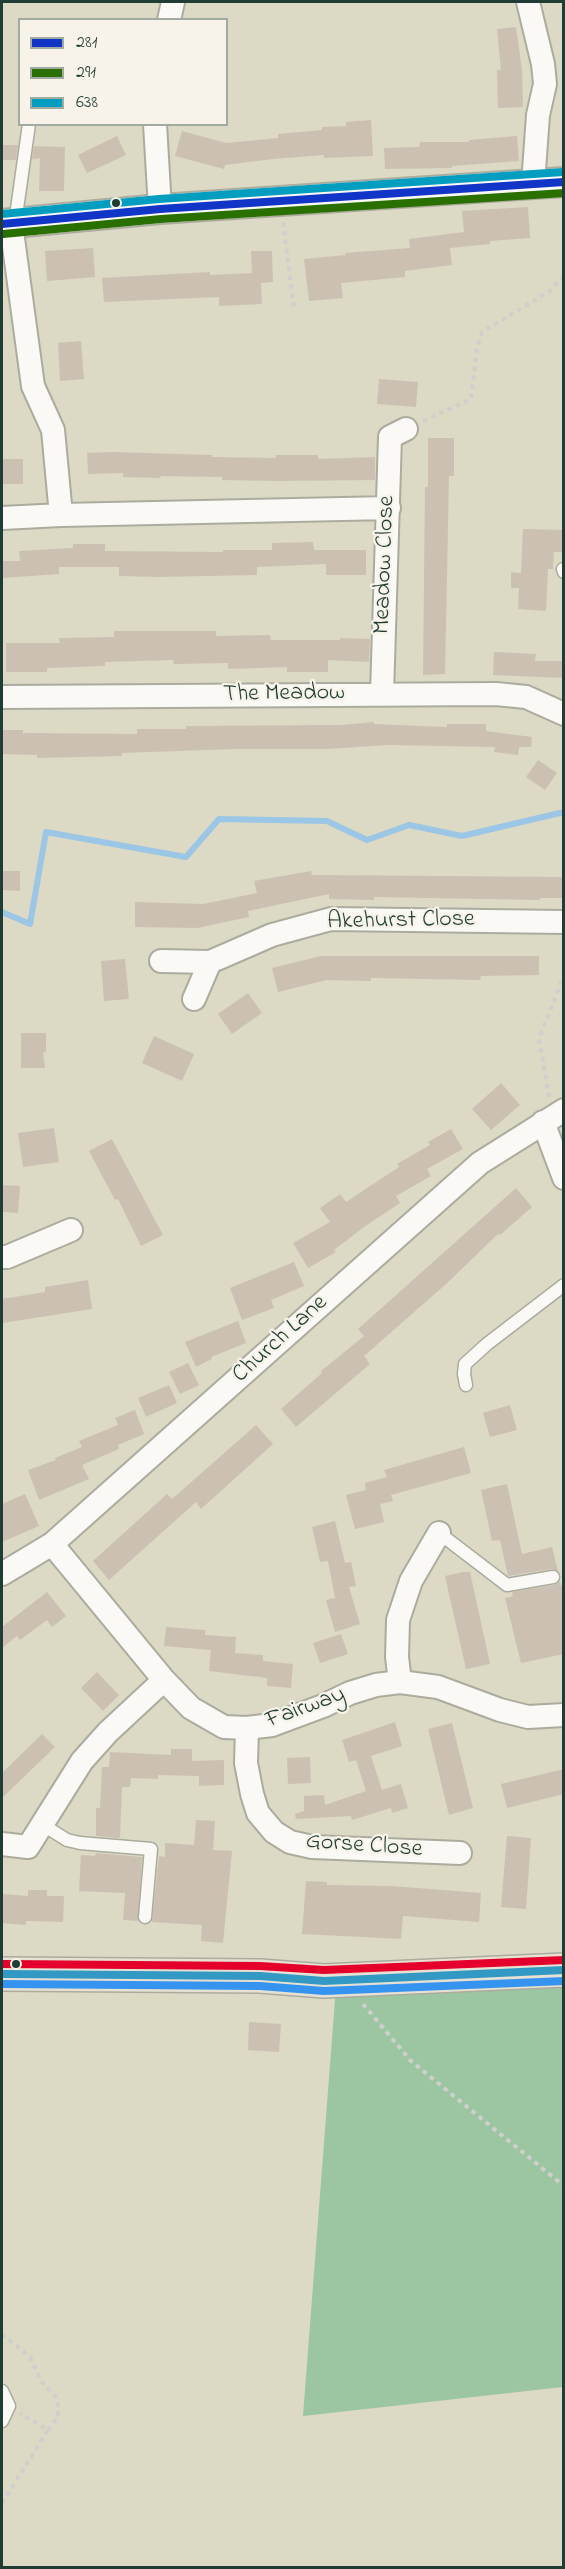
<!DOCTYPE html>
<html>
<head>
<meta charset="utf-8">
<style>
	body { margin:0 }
	#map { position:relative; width:565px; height:2569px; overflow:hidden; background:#dcd9c5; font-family:"Indie Flower",sans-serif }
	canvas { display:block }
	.frame { position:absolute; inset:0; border:3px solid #1f3d34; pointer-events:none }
	.legend { position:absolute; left:18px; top:18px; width:210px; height:108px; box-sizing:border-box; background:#f7f3e8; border:2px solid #a1aaa0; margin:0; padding:8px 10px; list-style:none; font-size:18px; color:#1f3d34 }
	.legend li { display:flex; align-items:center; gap:12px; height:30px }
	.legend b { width:30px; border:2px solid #a1aaa0 }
</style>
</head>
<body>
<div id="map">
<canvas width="565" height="2569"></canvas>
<div class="frame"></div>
<ul class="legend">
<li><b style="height:8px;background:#1135c6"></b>281</li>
<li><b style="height:8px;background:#297000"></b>291</li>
<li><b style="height:8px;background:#039ebf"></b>638</li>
</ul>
</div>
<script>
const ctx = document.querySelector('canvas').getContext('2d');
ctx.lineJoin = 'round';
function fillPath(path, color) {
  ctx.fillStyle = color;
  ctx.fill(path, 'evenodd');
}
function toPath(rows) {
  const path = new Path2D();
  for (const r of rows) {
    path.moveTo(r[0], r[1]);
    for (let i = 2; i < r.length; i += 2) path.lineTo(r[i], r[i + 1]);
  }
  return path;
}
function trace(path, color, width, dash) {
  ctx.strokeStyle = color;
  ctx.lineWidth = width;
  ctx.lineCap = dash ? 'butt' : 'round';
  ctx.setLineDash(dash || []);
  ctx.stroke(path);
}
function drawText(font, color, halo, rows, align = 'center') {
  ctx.font = font + ' "Indie Flower",sans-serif';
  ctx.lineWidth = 4.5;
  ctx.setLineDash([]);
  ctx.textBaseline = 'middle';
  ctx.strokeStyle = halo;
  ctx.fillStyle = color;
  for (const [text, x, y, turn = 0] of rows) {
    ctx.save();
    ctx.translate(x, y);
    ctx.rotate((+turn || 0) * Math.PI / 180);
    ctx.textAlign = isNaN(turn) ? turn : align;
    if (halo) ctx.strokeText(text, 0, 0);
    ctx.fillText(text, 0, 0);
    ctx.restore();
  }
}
fillPath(toPath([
	[563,1977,563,2387,303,2416,336,1987]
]), '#9bc6a1');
trace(toPath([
	[2,912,30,924,46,832,186,857,219,819,327,821,367,840,409,825,462,836,564,812]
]), '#9bc6e5', 6);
fillPath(toPath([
	[516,27,522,70,523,107,498,108,497,70,501,70,497,29],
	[371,120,373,156,324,158,324,155,273,159,225,165,224,169,175,156,182,131,226,143,278,138,278,134,322,130,322,127,346,126,346,122],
	[117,136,126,155,87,173,78,155],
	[517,136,519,161,452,166,452,168,385,169,384,148,419,147,420,142,469,142,469,140],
	[2,145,18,145,16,160,2,160],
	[34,146,65,147,64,191,39,191,40,158,32,159],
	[528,207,530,238,490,241,490,244,450,248,452,265,405,271,405,277,341,283,343,298,309,301,304,259,346,255,345,253,410,248,409,239,464,232,462,211],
	[93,248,95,277,47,281,45,251],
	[251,251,272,251,273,282,261,283,262,304,219,306,219,297,104,302,102,278,210,272,210,275,252,273],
	[81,341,84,379,60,381,58,343],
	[379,379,418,382,416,407,377,404],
	[428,438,454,438,454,476,449,476,445,674,423,675,425,487,428,487],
	[112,452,212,455,212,457,276,458,276,455,318,455,318,459,375,457,375,480,276,481,222,480,222,477,161,476,160,478,123,477,123,473,88,474,87,453],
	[2,459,23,459,23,484,2,484],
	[523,529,564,530,564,552,554,552,553,569,548,569,546,611,518,609,519,588,511,588,511,572,521,573],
	[313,542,314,550,366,550,366,575,326,575,326,564,257,567,257,575,157,577,119,576,119,567,59,567,59,574,2,578,2,561,20,561,19,551,73,548,73,544,105,544,105,551,223,552,223,550,272,550,272,543],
	[114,631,216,631,216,636,270,635,271,640,340,640,340,638,370,639,369,662,328,660,328,672,287,672,287,667,228,669,228,663,174,664,173,660,105,662,105,666,47,668,47,672,6,672,6,643,60,643,59,638,114,637],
	[494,652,536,654,535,661,564,661,564,678,493,675],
	[374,722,374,724,447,727,447,724,486,724,486,731,532,737,531,747,519,747,518,755,494,752,495,747,388,745,328,749,235,749,122,753,122,756,37,758,37,755,2,754,2,730,23,730,23,733,137,734,137,729,186,729,186,726,341,725],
	[538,760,557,773,545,790,526,777],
	[2,871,20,871,20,891,2,890],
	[311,871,312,875,564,877,564,898,540,898,540,900,374,897,374,900,329,899,329,894,248,911,249,917,197,928,135,927,135,902,203,904,257,893,254,881],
	[321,956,539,956,539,975,481,976,480,980,371,978,371,981,326,980,278,992,272,968],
	[125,959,129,999,104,1001,101,961],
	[248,993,262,1013,232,1034,218,1014],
	[21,1033,46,1033,46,1052,43,1052,45,1068,21,1068],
	[154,1036,194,1054,182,1081,142,1063],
	[501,1083,520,1105,491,1130,472,1109],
	[54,1128,59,1162,23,1167,18,1133],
	[451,1129,463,1149,427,1169,431,1176,396,1196,400,1203,364,1227,334,1250,336,1252,308,1268,293,1243,330,1222,320,1208,340,1194,346,1202,399,1167,397,1164,430,1145,428,1142],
	[112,1139,163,1235,141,1246,118,1199,115,1200,89,1151],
	[2,1185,20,1186,18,1213,2,1212],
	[516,1188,532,1207,500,1235,498,1234,445,1285,364,1356,370,1364,296,1427,281,1409,322,1373,321,1371,364,1336,358,1329],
	[294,1262,304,1286,271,1300,274,1308,242,1320,230,1288],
	[88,1280,92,1309,2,1323,2,1299,45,1292,45,1287],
	[238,1321,246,1343,211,1357,212,1359,196,1367,185,1342],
	[188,1363,199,1385,180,1394,169,1372],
	[169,1385,177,1403,146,1417,138,1398],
	[510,1405,517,1430,490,1437,483,1413],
	[135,1410,144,1434,118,1445,119,1449,82,1465,89,1479,39,1500,28,1470,56,1460,55,1458,82,1447,79,1441,118,1425,115,1418],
	[256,1425,273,1444,201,1509,196,1502,109,1580,93,1561,167,1494,172,1499],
	[464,1447,471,1473,391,1495,393,1501,380,1504,384,1522,355,1529,346,1495,366,1490,365,1483,387,1477,384,1470],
	[507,1484,522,1554,552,1547,558,1571,552,1569,508,1576,500,1540,492,1541,481,1490],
	[25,1494,39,1526,2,1542,2,1504],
	[335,1521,345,1563,351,1562,356,1586,349,1587,360,1624,335,1632,326,1600,335,1598,328,1561,320,1562,312,1527],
	[463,1572,470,1572,490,1664,466,1669,445,1576],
	[560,1581,561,1586,564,1585,564,1654,521,1663,505,1598,513,1596,512,1592,554,1585],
	[47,1592,66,1616,52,1627,47,1620,20,1640,17,1636,2,1648,2,1627],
	[166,1627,205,1630,205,1635,236,1637,235,1653,263,1655,263,1661,293,1664,291,1688,267,1686,267,1678,209,1671,211,1650,164,1646],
	[341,1634,348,1654,320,1663,313,1643],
	[97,1672,119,1695,103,1711,81,1688],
	[395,1722,402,1746,371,1756,382,1790,401,1784,408,1808,392,1813,391,1808,352,1820,351,1816,296,1819,295,1814,304,1811,304,1796,324,1795,325,1805,366,1791,356,1760,349,1762,342,1740],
	[452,1723,473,1808,449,1815,428,1729],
	[42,1734,55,1747,2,1798,2,1773],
	[171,1749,192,1749,192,1761,224,1760,224,1785,199,1786,199,1776,158,1775,158,1779,131,1778,130,1787,122,1787,120,1838,96,1836,96,1808,100,1808,102,1767,109,1767,110,1752,171,1755],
	[310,1757,311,1783,288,1784,287,1758],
	[564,1769,564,1794,507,1808,501,1784],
	[196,1820,215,1821,213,1850,232,1851,223,1943,201,1941,202,1925,152,1922,159,1856,165,1857,165,1843,194,1845],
	[507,1836,531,1838,526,1909,501,1907],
	[96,1853,142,1857,138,1921,123,1920,125,1893,79,1891,81,1855,95,1856],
	[306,1881,327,1882,327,1885,391,1886,481,1893,479,1922,403,1916,401,1939,302,1934],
	[28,1890,47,1890,47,1896,64,1896,63,1922,26,1921,26,1925,2,1923,2,1894,28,1896],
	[249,2022,281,2024,279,2052,248,2050]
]), '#ccc0b2');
const service = toPath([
	[15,223,29,124],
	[563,569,564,572],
	[466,1385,464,1374,465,1364,487,1344,564,1285],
	[439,1533,507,1585,553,1577],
	[43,1825,67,1840,80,1843,151,1849,145,1917],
	[2,2391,9,2406,2,2421]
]);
const minor = toPath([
	[528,2,543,64,545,84,538,115,533,184],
	[169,20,173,2],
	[155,124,160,209],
	[11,224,33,386,53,430,61,515],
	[2,518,61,515,389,508],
	[382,694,390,437,406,429],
	[2,697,496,694,526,697,564,714],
	[161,961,210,962,272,935,331,919,564,922],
	[194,999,210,962],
	[543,1122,564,1178],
	[2,1257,7,1257,71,1230],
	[52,1544,164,1680,191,1708,224,1727,247,1728,272,1725,323,1706,350,1693,376,1685,400,1682,438,1687,500,1710,528,1717,564,1715],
	[2,1574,52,1544,480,1163,564,1110],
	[400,1682,397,1657,398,1620,411,1581,439,1533],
	[247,1728,246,1763,252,1794,258,1813,274,1832,290,1842,312,1847,460,1853],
	[2,1844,28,1847,82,1761,108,1732,164,1680]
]);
const tertiary = toPath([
	[2,224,160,209,564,182]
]);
const trunk = toPath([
	[2,1974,260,1976,324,1981,564,1970]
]);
trace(service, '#abac9e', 15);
trace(minor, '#abac9e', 26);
trace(tertiary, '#abac9e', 32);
trace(trunk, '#abac9e', 36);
trace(toPath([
	[283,222,294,308],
	[423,421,471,399,477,348,482,332,550,291,564,275],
	[549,1097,539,1039,564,975],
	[363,2004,411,2061,564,2186],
	[2,2334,30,2357,41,2381,55,2396,58,2405,58,2417,48,2430],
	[2,2503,48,2430,20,2413]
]), '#cfd0cb', 4, [4.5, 4.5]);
trace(service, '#faf9f6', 12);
trace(minor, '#faf9f6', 22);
trace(tertiary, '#faf9f6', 28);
trace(trunk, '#e7e1d3', 33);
trace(toPath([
	[2,224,160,209,564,182]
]), '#1135c6', 8);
trace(toPath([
	[3,234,161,219,564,193]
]), '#297000', 8);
trace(toPath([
	[2,214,159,199,563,172]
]), '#039ebf', 8);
trace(toPath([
	[2,1974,260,1976,324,1981,564,1970]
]), '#3299c4', 8);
trace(toPath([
	[2,1984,260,1986,324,1991,564,1981]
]), '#3694f1', 8);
trace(toPath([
	[2,1964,260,1966,324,1970,564,1960]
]), '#e4002b', 8);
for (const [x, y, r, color] of [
	[116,203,5,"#1f3d34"],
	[16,1964,5,"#1f3d34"]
]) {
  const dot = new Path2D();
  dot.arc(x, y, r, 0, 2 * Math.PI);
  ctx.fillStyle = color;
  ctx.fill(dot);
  trace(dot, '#f7f3e8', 2);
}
drawText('24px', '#1f3d34', '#f7f3e8', [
	["Meadow Close",386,565,-88],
	["The Meadow",284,695,-1],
	["Akehurst Close",401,922,-1],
	["Church Lane",281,1340,-42],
	["Fairway",306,1709,-20],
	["Gorse Close",364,1847,4]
]);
</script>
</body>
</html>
